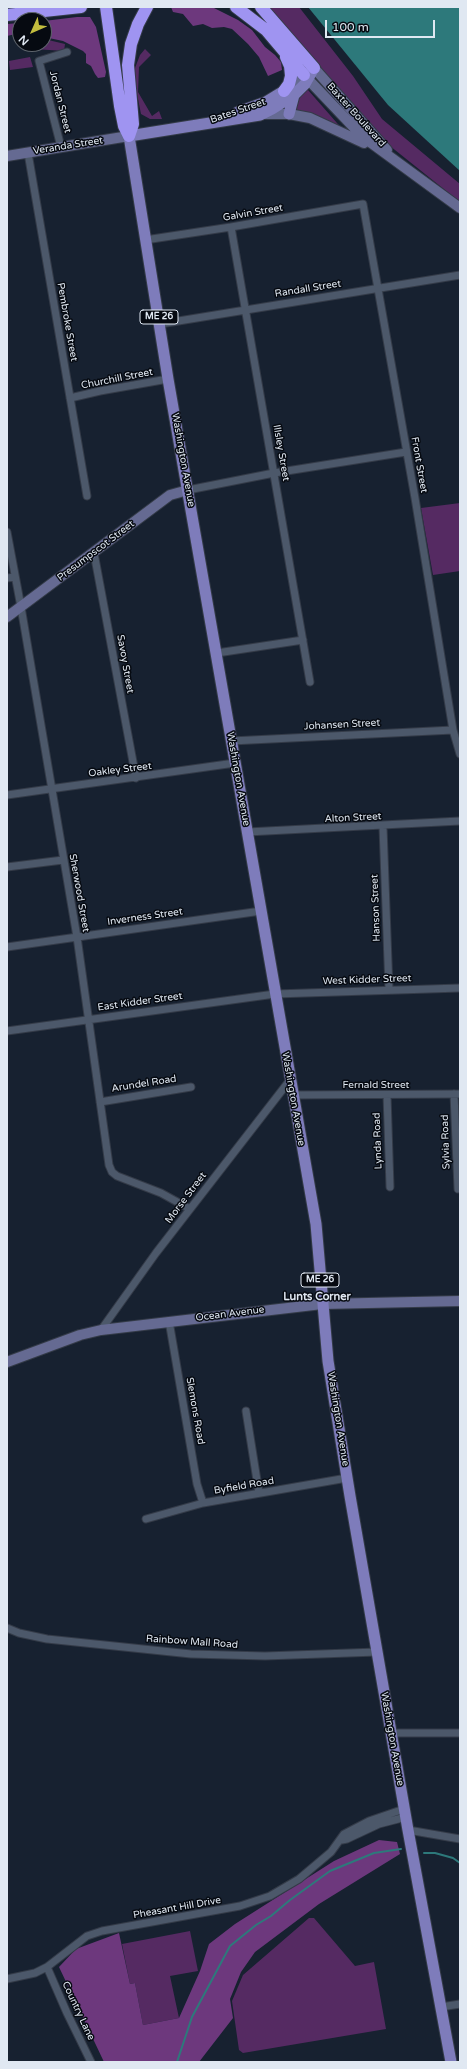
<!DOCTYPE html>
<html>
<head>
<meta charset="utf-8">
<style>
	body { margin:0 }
	#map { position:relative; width:467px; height:2069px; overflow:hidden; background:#172130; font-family:"Varela Round",sans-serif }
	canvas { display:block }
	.frame { position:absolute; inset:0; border:8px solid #e0e8f2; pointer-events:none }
	.north { position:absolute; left:12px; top:12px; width:40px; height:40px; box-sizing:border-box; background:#060a11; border:1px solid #5d636b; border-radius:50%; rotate:225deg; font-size:11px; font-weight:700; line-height:16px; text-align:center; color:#e0e8f2 }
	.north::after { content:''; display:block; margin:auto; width:14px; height:18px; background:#c3bd3e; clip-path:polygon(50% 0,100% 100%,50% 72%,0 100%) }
	.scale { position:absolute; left:325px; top:20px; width:110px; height:18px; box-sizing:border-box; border:2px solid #e0e8f2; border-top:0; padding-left:5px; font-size:12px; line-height:14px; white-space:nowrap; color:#e0e8f2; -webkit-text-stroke:3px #060a11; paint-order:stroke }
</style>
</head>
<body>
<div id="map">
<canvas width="467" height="2069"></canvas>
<div class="frame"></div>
<div class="north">N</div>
<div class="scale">100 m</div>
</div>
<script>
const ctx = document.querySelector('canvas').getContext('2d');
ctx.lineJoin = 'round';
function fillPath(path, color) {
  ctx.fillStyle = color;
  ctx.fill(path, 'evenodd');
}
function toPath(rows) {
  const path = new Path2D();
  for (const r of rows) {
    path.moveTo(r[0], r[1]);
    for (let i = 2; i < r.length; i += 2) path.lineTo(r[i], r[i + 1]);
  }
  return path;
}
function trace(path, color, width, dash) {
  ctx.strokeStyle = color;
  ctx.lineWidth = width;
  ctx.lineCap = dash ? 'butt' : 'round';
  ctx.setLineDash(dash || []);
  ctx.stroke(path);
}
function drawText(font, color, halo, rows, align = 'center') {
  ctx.font = font + ' "Varela Round",sans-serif';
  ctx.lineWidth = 3;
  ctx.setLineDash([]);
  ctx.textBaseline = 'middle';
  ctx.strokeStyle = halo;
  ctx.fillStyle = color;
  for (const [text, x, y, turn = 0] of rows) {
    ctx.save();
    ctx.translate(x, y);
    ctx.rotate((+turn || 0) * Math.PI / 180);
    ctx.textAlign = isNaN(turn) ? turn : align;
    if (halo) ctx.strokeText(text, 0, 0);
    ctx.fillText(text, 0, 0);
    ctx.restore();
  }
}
fillPath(toPath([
	[265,7,299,7,353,76,382,119,460,184,460,202,385,142],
	[44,39,65,44,64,51,34,49,32,44,44,44],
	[145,49,151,55,139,67,138,92,152,116,159,111,162,119,150,119,141,114,135,84,135,68,140,55],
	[30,57,33,67,10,70,9,61],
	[307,90,308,90,344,131,300,114,291,106],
	[460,503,460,571,433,575,421,508],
	[309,1918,314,1918,355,1966,374,1962,386,2029,243,2053,239,2050,232,2001,243,1975],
	[190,1931,198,1971,170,1976,179,2018,143,2025,135,1983,130,1984,122,1944]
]), '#552a62');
fillPath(toPath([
	[171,7,214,8,238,20,252,30,265,47,275,55,281,62,282,70,268,76,259,57,248,44,232,29,224,27,212,28,203,24,193,26,183,14,173,12],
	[77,17,90,17,96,27,106,72,105,77,98,78,95,74,91,66,86,63,86,54,83,51,63,41,44,37,44,21],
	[20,23,20,33,7,36,7,24],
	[379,1840,397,1842,400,1854,319,1904,255,1952,241,1972,230,1999,233,2018,199,2062,104,2062,59,1967,76,1949,119,1933,130,1984,135,1983,143,2025,179,2018,200,1971,209,1944,235,1924,334,1861]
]), '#6d387d');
fillPath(toPath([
	[308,7,460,7,460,171,388,105]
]), '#2d797b');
trace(toPath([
	[424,1853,435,1853,453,1858,460,1863],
	[177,2062,192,2017,230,1946,256,1925,271,1916,290,1900,330,1871,374,1853,401,1849]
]), '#2d797b', 2);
const street = toPath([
	[61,147,39,61,67,52],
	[28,153,87,496],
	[231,227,310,682],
	[145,240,231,227,363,204,415,498,453,730,460,754],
	[160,324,460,275],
	[70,398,100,391,168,379],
	[188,490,274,473,406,452],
	[7,532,21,607,77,937,109,1165,112,1172,117,1176,161,1193,190,1209],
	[94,553,136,778],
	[7,578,15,577],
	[217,653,303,640],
	[231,741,453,730],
	[7,795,235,763],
	[383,827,389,989],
	[247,832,460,821],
	[7,867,63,860],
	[7,947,261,911],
	[7,1031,275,994,460,988],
	[454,1094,458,1189],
	[292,1095,460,1094],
	[387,1095,390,1187],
	[100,1102,191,1087],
	[169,1321,197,1484,203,1503],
	[101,1330,156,1253,290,1080],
	[246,1411,259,1493],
	[146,1519,203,1503,347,1478],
	[7,1628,19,1633,47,1639,191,1654,265,1656,377,1652],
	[392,1733,460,1733],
	[408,1830,460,1839],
	[342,1840,347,1839,379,1824,406,1817],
	[47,1967,67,2013,91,2062],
	[7,1979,35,1973,47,1967,87,1936,102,1931,240,1906,270,1896,299,1879,331,1852,344,1834,369,1821,404,1809],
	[441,2007,460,2004]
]);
const secondary = toPath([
	[304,75,363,137,460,208],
	[286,89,314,68,387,150],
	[262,114,289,114,310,118,364,143],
	[7,156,129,136],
	[7,617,170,495,188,490],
	[7,1362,80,1335,101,1330,322,1304,460,1301]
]);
const primary = toPath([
	[314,68,305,84,294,95,272,109,260,115,129,136,168,379,316,1224,328,1361,350,1496,408,1830,451,2062],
	[238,112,266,102,284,91],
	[289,114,294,95]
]);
const highway = toPath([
	[106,7,120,106,124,126,129,136],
	[236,7,266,30,304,75],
	[261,7,314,68],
	[7,15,81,7],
	[284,91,289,84,291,76,290,66,286,57],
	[129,136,133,124,128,65,131,44,138,24,147,7]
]);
trace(street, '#343b48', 9);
trace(secondary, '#343b48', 12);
trace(primary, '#343b48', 13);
trace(highway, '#343b48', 14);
trace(street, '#4c586a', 7);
trace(secondary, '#656a92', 10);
trace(primary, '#7e7cbb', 11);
trace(highway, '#9f94f1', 12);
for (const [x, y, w] of [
	[159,317,38],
	[320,1280,38]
]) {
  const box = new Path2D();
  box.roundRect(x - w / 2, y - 7, w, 14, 3);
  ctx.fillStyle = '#060a11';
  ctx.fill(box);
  trace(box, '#e0e8f2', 1);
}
drawText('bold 9px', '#e0e8f2', null, [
	["ME 26",159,317],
	["ME 26",320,1280]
]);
drawText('10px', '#e0e8f2', '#060a11', [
	["Jordan Street",60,102,76],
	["Bates Street",238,111,-19],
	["Baxter Boulevard",356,115,48],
	["Veranda Street",68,146,-9],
	["Galvin Street",253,213,-10],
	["Randall Street",308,289,-9],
	["Pembroke Street",67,322,80],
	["Churchill Street",117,379,-11],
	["Illsley Street",281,453,80],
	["Washington Avenue",183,460,80],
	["Front Street",419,465,80],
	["Presumpscot Street",96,551,-37],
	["Savoy Street",125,664,80],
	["Johansen Street",342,725,-3],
	["Oakley Street",120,770,-7],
	["Washington Avenue",238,779,80],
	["Alton Street",353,818,-3],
	["Sherwood Street",79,893,80],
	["Hanson Street",376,908,-92],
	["Inverness Street",145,917,-8],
	["West Kidder Street",367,980,-2],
	["East Kidder Street",140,1002,-8],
	["Arundel Road",144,1084,-9],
	["Fernald Street",376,1085],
	["Washington Avenue",293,1099,80],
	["Lynda Road",378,1141,-92],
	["Sylvia Road",446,1142,-92],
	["Morse Street",186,1198,-53],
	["Ocean Avenue",230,1314,-7],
	["Slemons Road",195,1411,80],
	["Washington Avenue",338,1419,81],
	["Byfield Road",244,1486,-10],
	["Rainbow Mall Road",192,1642,4],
	["Washington Avenue",392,1739,80],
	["Pheasant Hill Drive",177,1908,-10],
	["Country Lane",78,2011,65]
]);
drawText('bold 11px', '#e0e8f2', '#060a11', [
	["Lunts Corner",317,1297]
]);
</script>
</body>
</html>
